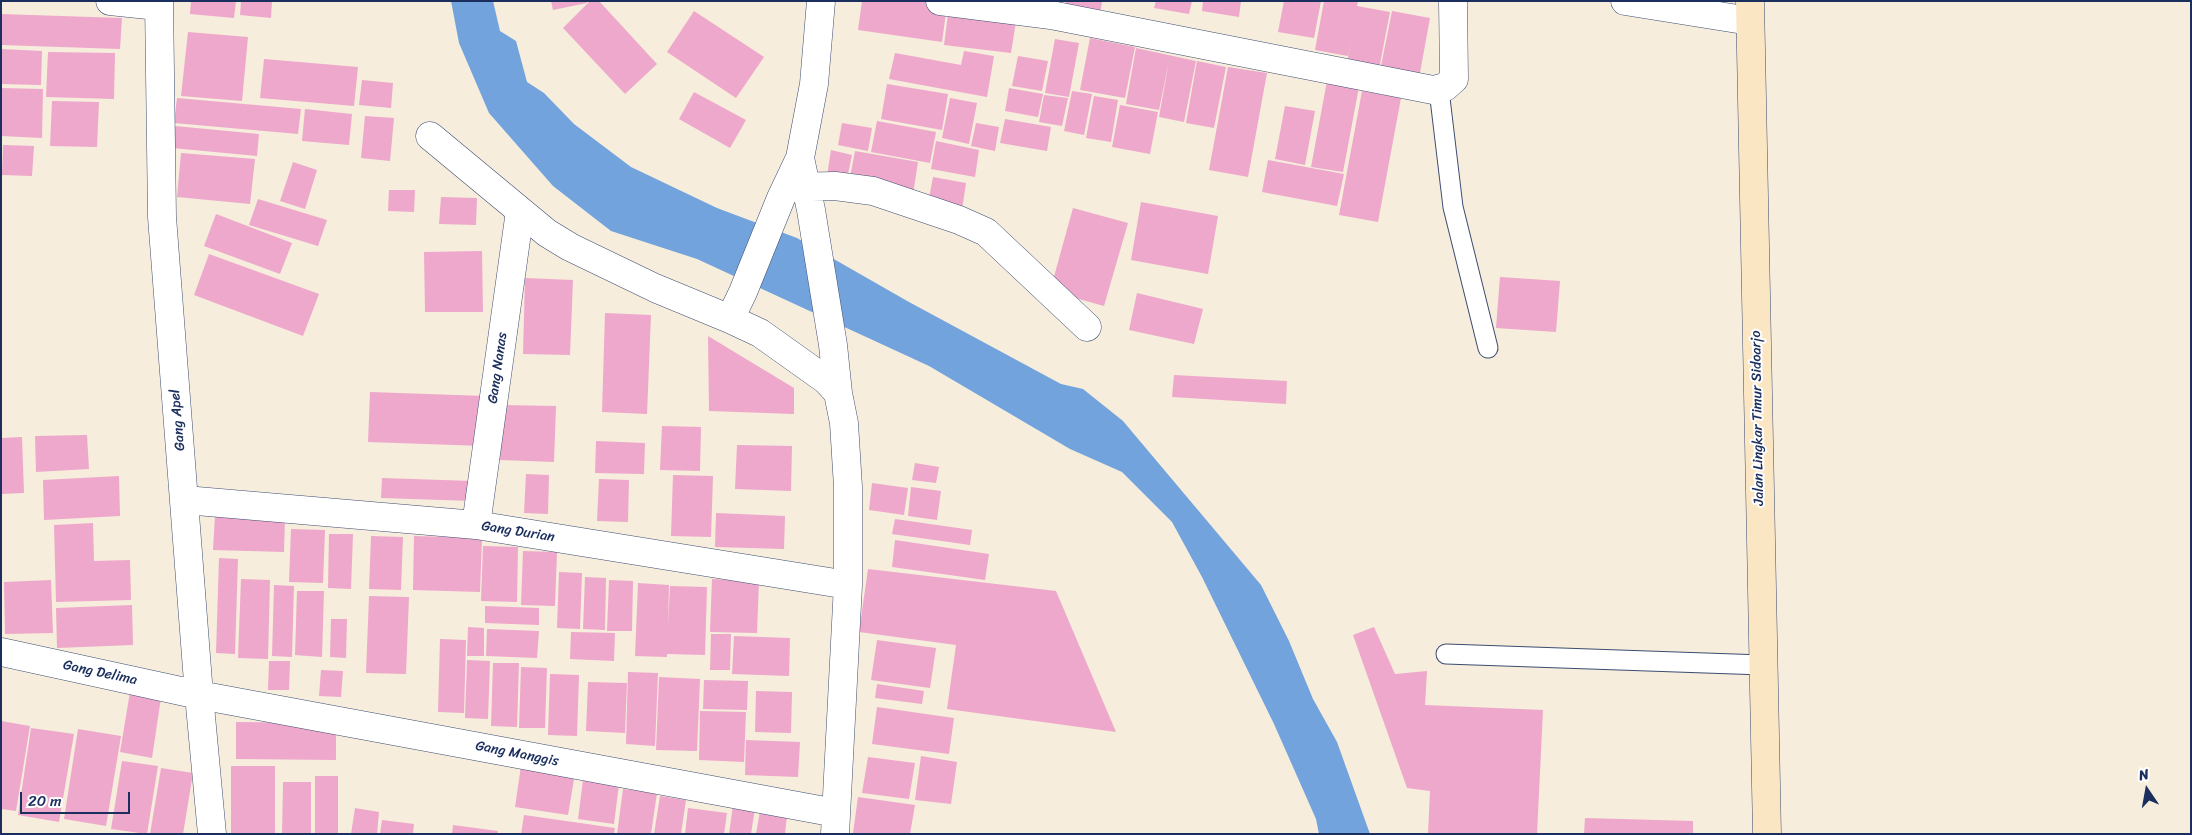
<!DOCTYPE html>
<html>
<head>
<meta charset="utf-8">
<style>
	body { margin:0 }
	#map { position:relative; width:2192px; height:835px; overflow:hidden; background:#f6eddc; font-family:Sriracha,sans-serif }
	canvas { display:block }
	.frame { position:absolute; inset:0; border:2px solid #1b2f5e; pointer-events:none }
	.north { position:absolute; left:2122px; top:765px; width:50px; height:50px; -webkit-text-stroke:4px #fff; paint-order:stroke; rotate:348deg; font-size:14px; font-weight:700; line-height:20px; text-align:center; color:#1b2f5e }
	.north::after { content:''; display:block; margin:auto; width:18px; height:22px; background:#1b2f5e; clip-path:polygon(50% 0,100% 100%,50% 72%,0 100%) }
	.scale { position:absolute; left:20px; top:792px; width:110px; height:22px; box-sizing:border-box; border:2px solid #1b2f5e; border-top:0; padding-left:6px; font-size:15px; line-height:18px; white-space:nowrap; color:#1b2f5e; -webkit-text-stroke:4px #fff; paint-order:stroke }
</style>
</head>
<body>
<div id="map">
<canvas width="2192" height="835"></canvas>
<div class="frame"></div>
<div class="north">N</div>
<div class="scale">20 m</div>
</div>
<script>
const ctx = document.querySelector('canvas').getContext('2d');
ctx.lineJoin = 'round';
function fillPath(path, color) {
  ctx.fillStyle = color;
  ctx.fill(path, 'evenodd');
}
function toPath(rows) {
  const path = new Path2D();
  for (const r of rows) {
    path.moveTo(r[0], r[1]);
    for (let i = 2; i < r.length; i += 2) path.lineTo(r[i], r[i + 1]);
  }
  return path;
}
function trace(path, color, width, dash) {
  ctx.strokeStyle = color;
  ctx.lineWidth = width;
  ctx.lineCap = dash ? 'butt' : 'round';
  ctx.setLineDash(dash || []);
  ctx.stroke(path);
}
function drawText(font, color, halo, rows, align = 'center') {
  ctx.font = font + ' Sriracha,sans-serif';
  ctx.lineWidth = 4;
  ctx.setLineDash([]);
  ctx.textBaseline = 'middle';
  ctx.strokeStyle = halo;
  ctx.fillStyle = color;
  for (const [text, x, y, turn = 0] of rows) {
    ctx.save();
    ctx.translate(x, y);
    ctx.rotate((+turn || 0) * Math.PI / 180);
    ctx.textAlign = isNaN(turn) ? turn : align;
    if (halo) ctx.strokeText(text, 0, 0);
    ctx.fillText(text, 0, 0);
    ctx.restore();
  }
}
fillPath(toPath([
	[451,1,493,1,500,31,516,41,527,82,544,93,574,124,631,167,717,208,797,238,909,302,1061,384,1083,389,1123,421,1261,585,1289,641,1313,699,1337,742,1370,834,1319,834,1316,819,1274,724,1202,577,1172,522,1122,472,1070,449,929,366,697,259,611,231,553,186,489,113,459,43]
]), '#72a3dd');
fillPath(toPath([
	[191,1,236,1,234,18,190,14],
	[241,1,272,1,271,18,240,15],
	[551,1,586,1,587,3,553,10],
	[590,1,599,1,657,64,625,94,563,28],
	[862,1,917,1,947,5,942,42,858,30],
	[1066,1,1102,1,1100,17,1065,11],
	[1156,1,1192,1,1189,14,1154,8],
	[1203,1,1241,1,1239,17,1202,11],
	[1284,1,1321,1,1314,38,1278,32],
	[1324,1,1358,1,1357,6,1390,12,1379,69,1347,63,1351,41,1348,56,1315,50],
	[949,6,1017,15,1011,53,944,45],
	[694,11,764,57,736,98,667,52],
	[1392,11,1430,18,1419,78,1380,71],
	[1,14,122,18,120,49,1,45],
	[188,32,248,37,242,101,181,96],
	[1090,38,1135,47,1125,98,1080,90],
	[1055,39,1079,43,1069,97,1045,93],
	[1136,48,1196,61,1184,122,1159,117,1169,61,1159,110,1126,104],
	[1,49,42,51,41,85,1,84],
	[964,51,994,56,987,97,889,79,895,53,961,65],
	[48,52,115,53,114,99,46,97],
	[1018,56,1048,61,1042,91,1012,86],
	[264,59,358,67,354,106,260,98],
	[1197,61,1226,67,1214,128,1186,123],
	[1228,67,1267,73,1248,177,1209,170],
	[362,80,393,83,391,108,359,105],
	[1327,81,1359,87,1343,172,1311,167],
	[887,84,948,94,942,130,881,119],
	[1,88,43,89,42,138,1,136],
	[1009,88,1043,94,1038,117,1005,111],
	[1072,91,1092,94,1084,135,1064,131],
	[1362,91,1401,98,1378,222,1339,215],
	[694,92,746,120,730,148,679,119],
	[1044,95,1068,98,1062,126,1039,122],
	[1094,96,1118,100,1111,142,1086,138],
	[177,98,301,109,298,134,174,123],
	[950,98,977,103,969,144,942,138],
	[52,101,99,102,97,147,50,146],
	[1120,105,1158,112,1150,154,1112,147],
	[1285,106,1315,111,1305,165,1275,159],
	[305,109,352,114,349,145,302,141],
	[365,116,394,118,390,161,361,158],
	[1005,119,1051,127,1047,151,1000,143],
	[877,121,936,132,930,163,871,152],
	[842,123,872,128,868,151,838,145],
	[976,123,999,127,995,151,971,146],
	[175,126,259,134,257,156,172,148],
	[936,141,979,150,975,177,931,169],
	[3,145,34,146,32,176,2,175],
	[831,150,852,155,847,179,827,176],
	[855,151,918,162,913,194,849,183],
	[181,153,255,159,250,204,177,197],
	[1268,160,1344,174,1337,206,1262,192],
	[293,162,317,170,305,209,280,201],
	[933,177,966,183,962,210,928,203],
	[389,190,415,190,414,212,388,211],
	[441,197,477,198,476,225,439,224],
	[258,199,327,220,318,246,249,225],
	[1141,202,1218,216,1208,274,1131,260],
	[1073,208,1128,223,1104,306,1050,291],
	[216,214,292,243,280,274,204,246],
	[482,251,483,312,425,312,424,252],
	[209,254,319,294,303,336,194,295],
	[1500,277,1560,281,1556,332,1496,328],
	[525,278,573,280,570,355,523,354],
	[1137,293,1203,309,1194,344,1129,330],
	[605,313,651,315,647,414,602,412],
	[708,336,794,388,794,414,709,411],
	[1174,375,1287,381,1286,404,1172,397],
	[370,392,485,396,483,446,368,442],
	[502,405,556,406,554,462,500,460],
	[662,426,701,427,700,471,660,470],
	[87,435,89,469,36,472,35,436],
	[22,437,24,493,1,494,1,438],
	[596,441,645,443,644,474,595,473],
	[737,445,792,446,791,491,735,489],
	[915,463,939,467,936,483,912,480],
	[526,474,549,475,548,514,524,513],
	[673,475,713,476,711,537,671,536],
	[119,476,120,516,44,520,43,480],
	[382,478,473,481,473,501,381,498],
	[599,479,629,480,628,522,597,521],
	[872,483,908,488,904,515,869,510],
	[911,487,941,491,937,520,908,516],
	[716,513,785,516,784,549,715,547],
	[215,516,285,518,284,552,213,550],
	[895,519,972,530,970,545,892,534],
	[93,523,94,561,130,560,131,600,56,602,54,525],
	[291,529,325,530,323,583,289,582],
	[329,534,353,534,351,589,328,588],
	[371,536,403,537,401,590,369,589],
	[414,536,482,538,480,592,413,590],
	[895,540,989,554,985,580,892,567],
	[483,546,518,547,517,602,481,601],
	[523,551,557,552,555,606,521,605],
	[219,558,238,559,235,654,216,653],
	[868,569,1056,591,1116,732,947,709,956,645,859,632],
	[559,572,582,573,580,629,557,628],
	[585,577,606,578,605,630,583,629],
	[241,579,270,580,268,659,238,658],
	[712,579,759,581,757,633,710,632],
	[51,580,53,633,5,634,4,582],
	[609,580,633,581,632,631,607,631],
	[638,583,669,585,668,625,670,586,707,587,705,655,667,654,667,657,635,656],
	[274,585,294,586,292,657,272,656],
	[297,591,324,591,322,657,295,655],
	[369,596,409,597,406,674,366,673],
	[132,605,133,645,57,648,56,608],
	[485,606,539,608,539,625,485,623],
	[331,619,347,619,346,658,330,657],
	[468,627,484,628,484,656,467,656],
	[1374,627,1395,674,1427,671,1425,705,1543,710,1537,834,1428,834,1430,791,1407,788,1353,635],
	[487,629,539,631,537,658,486,656],
	[571,632,615,633,614,661,570,659],
	[711,634,731,634,730,670,710,670],
	[734,636,790,638,789,676,732,674],
	[440,639,466,640,464,713,438,712],
	[877,640,936,648,930,688,871,680],
	[467,660,490,661,488,719,465,718],
	[269,661,290,661,289,690,268,690],
	[493,663,519,663,517,727,491,726],
	[521,667,547,668,545,728,519,728],
	[321,670,343,671,341,697,319,696],
	[628,672,658,673,655,746,626,744],
	[550,674,579,675,577,736,548,735],
	[659,677,700,679,697,751,656,750],
	[704,680,748,681,747,710,703,709],
	[588,682,627,683,625,733,586,731],
	[877,684,924,691,922,704,875,698],
	[131,686,162,691,152,758,120,752],
	[756,691,792,692,791,733,755,732],
	[877,707,954,718,949,754,872,744],
	[700,711,746,712,744,762,699,760],
	[1,721,30,726,16,811,1,809],
	[236,722,336,723,336,760,236,759],
	[31,728,74,734,59,822,18,815],
	[78,729,121,736,106,826,64,819],
	[746,740,800,742,798,777,745,775],
	[921,756,957,762,951,804,915,800],
	[868,757,915,763,909,799,862,793],
	[122,761,158,766,147,834,111,829],
	[231,766,275,766,275,834,231,834],
	[521,766,575,773,568,815,515,807],
	[161,768,193,773,183,834,150,834],
	[315,776,338,776,338,834,315,834],
	[583,780,619,784,614,824,578,819],
	[283,782,311,782,311,834,282,834],
	[623,789,657,793,651,834,617,834],
	[660,796,686,800,681,834,654,834],
	[858,797,915,805,910,834,853,833],
	[733,805,755,808,751,834,729,834],
	[355,808,379,812,377,834,351,834],
	[688,808,727,813,724,834,685,834],
	[760,811,787,815,785,834,756,834],
	[524,815,615,828,614,834,521,834],
	[1585,818,1693,821,1693,834,1584,834],
	[382,820,414,824,413,834,380,834],
	[453,825,498,831,497,834,452,834]
]), '#eea8cb');
const service = toPath([
	[1439,90,1453,207,1488,348],
	[1446,654,1763,665]
]);
const minor = toPath([
	[110,1,158,6],
	[159,1,162,217,199,695,212,834],
	[821,1,814,84,800,158,781,198,743,292,730,319,760,333,826,380,838,393],
	[940,1,1051,15,1433,90,1445,87,1454,79,1453,1],
	[1625,1,1750,21],
	[430,136,547,233,570,247,655,288,730,319],
	[800,158,811,210,833,345,838,393,844,423,848,487,848,585,835,834],
	[788,187,835,186,873,191,959,220,986,232,1087,327],
	[185,500,476,525,848,585],
	[476,525,520,211],
	[1,652,199,695,836,813]
]);
const secondary = toPath([
	[1750,1,1767,834]
]);
trace(service, '#3c4c71', 21);
trace(minor, '#3c4c71', 29);
trace(secondary, '#3c4c71', 29);
trace(service, '#fff', 19);
trace(minor, '#fff', 28);
trace(secondary, '#fbe6c4', 28);
drawText('14px', '#1b2f5e', '#fff', [
	["Gang Nanas",498,368,-82],
	["Jalan Lingkar Timur Sidoarjo",1758,418,-91],
	["Gang Apel",178,420,-95],
	["Gang Durian",518,532,9],
	["Gang Delima",100,673,12],
	["Gang Manggis",517,754,11]
]);
</script>
</body>
</html>
